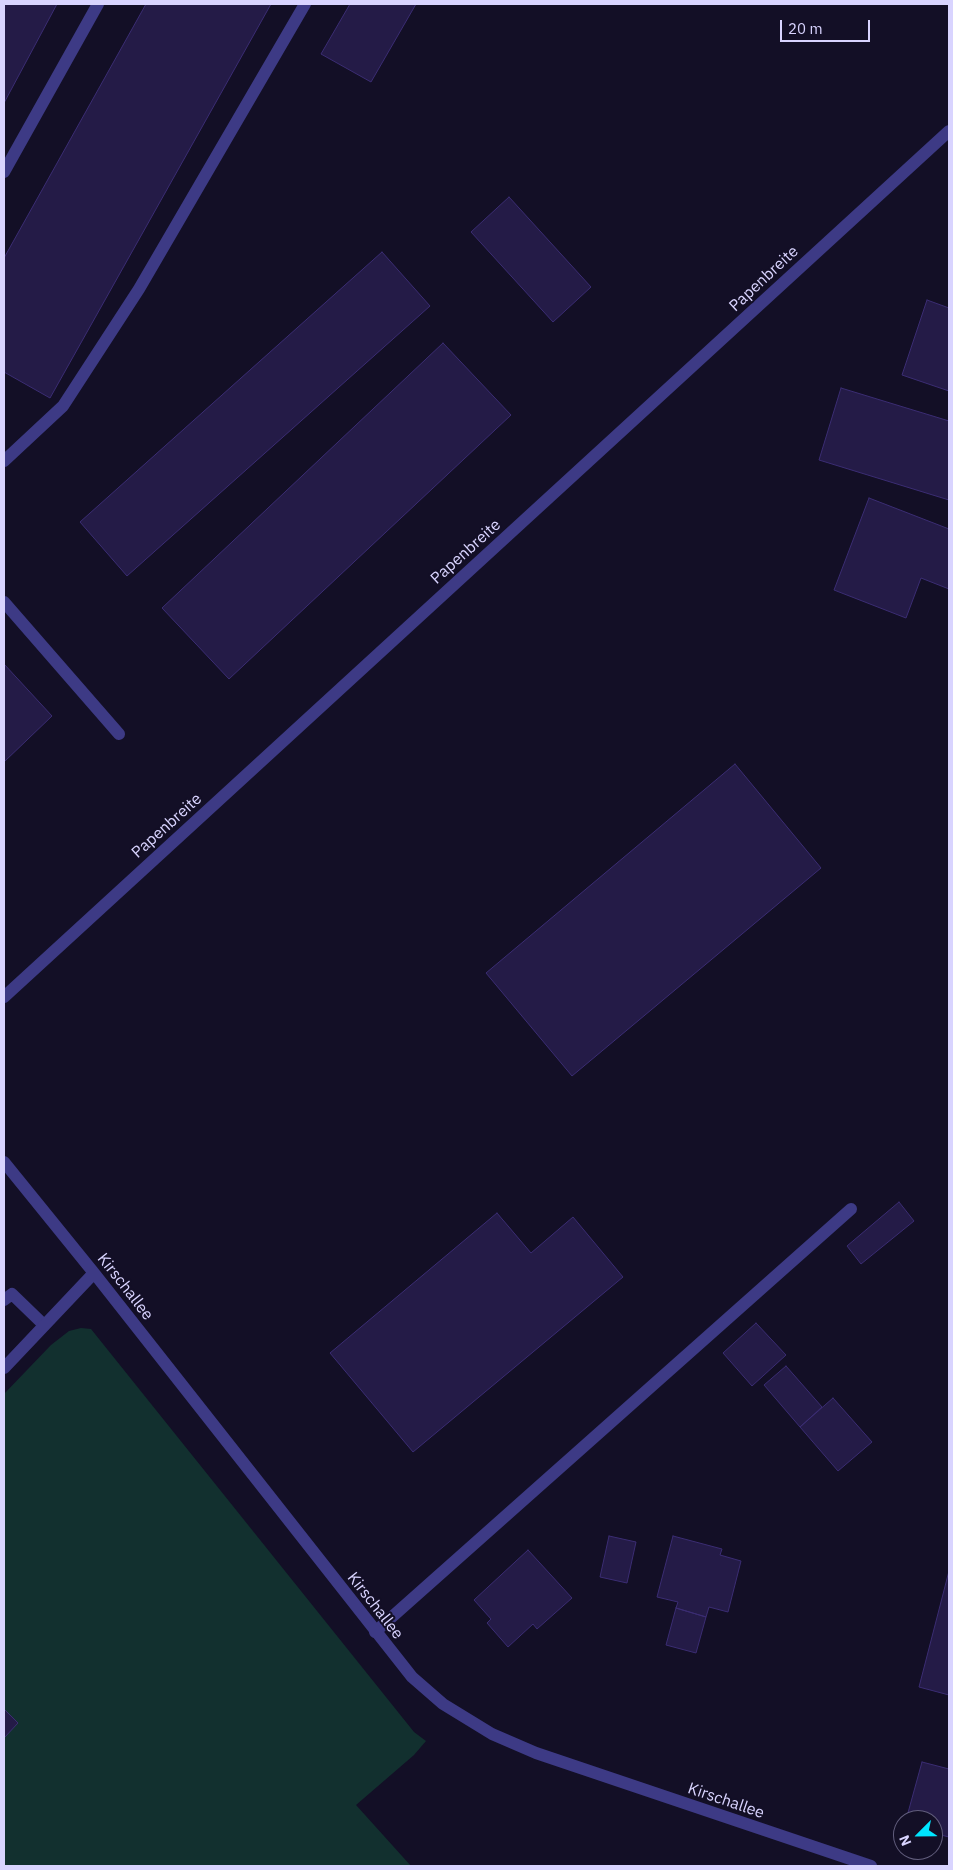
<!DOCTYPE html>
<html>
<head>
<meta charset="utf-8">
<style>
	body { margin:0 }
	#map { position:relative; width:953px; height:1870px; overflow:hidden; background:#130f26; font-family:"IBM Plex Sans",sans-serif }
	canvas { display:block }
	.frame { position:absolute; inset:0; border:5px solid #d9d4ff; pointer-events:none }
	.north { position:absolute; left:893px; top:1810px; width:50px; height:50px; box-sizing:border-box; background:#130f26; border:1px solid #625e7d; border-radius:50%; rotate:247deg; font-size:14px; font-weight:700; line-height:20px; text-align:center; color:#d9d4ff }
	.north::after { content:''; display:block; margin:auto; width:18px; height:22px; background:#00e5ff; clip-path:polygon(50% 0,100% 100%,50% 72%,0 100%) }
	.scale { position:absolute; left:780px; top:20px; width:90px; height:22px; box-sizing:border-box; border:2px solid #d9d4ff; border-top:0; padding-left:6px; font-size:15px; line-height:18px; white-space:nowrap; color:#d9d4ff; -webkit-text-stroke:4px #130f26; paint-order:stroke }
</style>
</head>
<body>
<div id="map">
<canvas width="953" height="1870"></canvas>
<div class="frame"></div>
<div class="north">N</div>
<div class="scale">20 m</div>
</div>
<script>
const ctx = document.querySelector('canvas').getContext('2d');
ctx.lineJoin = 'round';
function fillPath(path, color) {
  ctx.fillStyle = color;
  ctx.fill(path, 'evenodd');
}
function toPath(rows) {
  const path = new Path2D();
  for (const r of rows) {
    path.moveTo(r[0], r[1]);
    for (let i = 2; i < r.length; i += 2) path.lineTo(r[i], r[i + 1]);
  }
  return path;
}
function trace(path, color, width, dash) {
  ctx.strokeStyle = color;
  ctx.lineWidth = width;
  ctx.lineCap = dash ? 'butt' : 'round';
  ctx.setLineDash(dash || []);
  ctx.stroke(path);
}
function drawText(font, color, halo, rows, align = 'center') {
  ctx.font = font + ' "IBM Plex Sans",sans-serif';
  ctx.lineWidth = 4;
  ctx.setLineDash([]);
  ctx.textBaseline = 'middle';
  ctx.strokeStyle = halo;
  ctx.fillStyle = color;
  for (const [text, x, y, turn = 0] of rows) {
    ctx.save();
    ctx.translate(x, y);
    ctx.rotate((+turn || 0) * Math.PI / 180);
    ctx.textAlign = isNaN(turn) ? turn : align;
    if (halo) ctx.strokeText(text, 0, 0);
    ctx.fillText(text, 0, 0);
    ctx.restore();
  }
}
fillPath(toPath([
	[81,1328,91,1329,414,1732,426,1741,414,1755,356,1805,411,1866,4,1866,4,1394,51,1345,69,1331]
]), '#12302f');
const building = toPath([
	[4,4,57,4,4,103,4,4],
	[146,4,271,4,50,398,4,372,4,258,146,4],
	[350,4,416,4,371,82,321,54,350,4],
	[509,197,591,287,553,322,471,232,509,197],
	[382,252,430,306,127,576,80,522,382,252],
	[927,300,949,308,949,391,902,375,927,300],
	[443,343,511,415,229,679,162,608,443,343],
	[841,388,949,421,949,500,819,460,841,388],
	[869,498,949,529,949,589,921,578,906,618,834,590,869,498],
	[4,664,52,716,4,762,4,664],
	[735,764,821,868,572,1076,486,973,735,764],
	[899,1202,914,1221,861,1264,847,1246,899,1202],
	[497,1213,531,1253,573,1217,623,1277,413,1452,330,1353,497,1213],
	[756,1323,786,1355,752,1386,723,1353,756,1323],
	[786,1366,822,1407,800,1427,764,1385,786,1366],
	[833,1398,872,1442,838,1471,800,1427,833,1398],
	[609,1536,636,1542,627,1583,600,1577,609,1536],
	[673,1536,722,1549,720,1555,741,1561,728,1612,709,1607,706,1617,676,1608,678,1602,657,1597,673,1536],
	[528,1550,572,1598,537,1629,533,1624,508,1647,487,1623,491,1619,474,1600,528,1550],
	[949,1571,949,1695,919,1687,949,1571],
	[676,1608,706,1617,696,1653,666,1645,676,1608],
	[4,1709,18,1723,4,1738,4,1709],
	[922,1762,949,1769,949,1837,933,1833,933,1820,906,1820,922,1762]
]);
fillPath(building, '#241b47');
trace(building, '#3b2d73', 1);
trace(toPath([
	[4,172,98,4],
	[4,461,63,406,139,289,305,4],
	[4,602,119,734],
	[4,1300,12,1294,44,1325],
	[375,1632,851,1209]
]), '#3d3a85', 12);
trace(toPath([
	[4,997,949,131],
	[4,1162,94,1273,412,1677,443,1704,492,1734,536,1753,871,1866],
	[4,1368,94,1273]
]), '#3d3a85', 12);
drawText('16px', '#d9d4ff', '#130f26', [
	["Papenbreite",764,279,-43],
	["Papenbreite",466,552,-42],
	["Papenbreite",167,826,-42],
	["Kirschallee",125,1287,52],
	["Kirschallee",375,1606,52],
	["Kirschallee",726,1801,19]
]);
</script>
</body>
</html>
